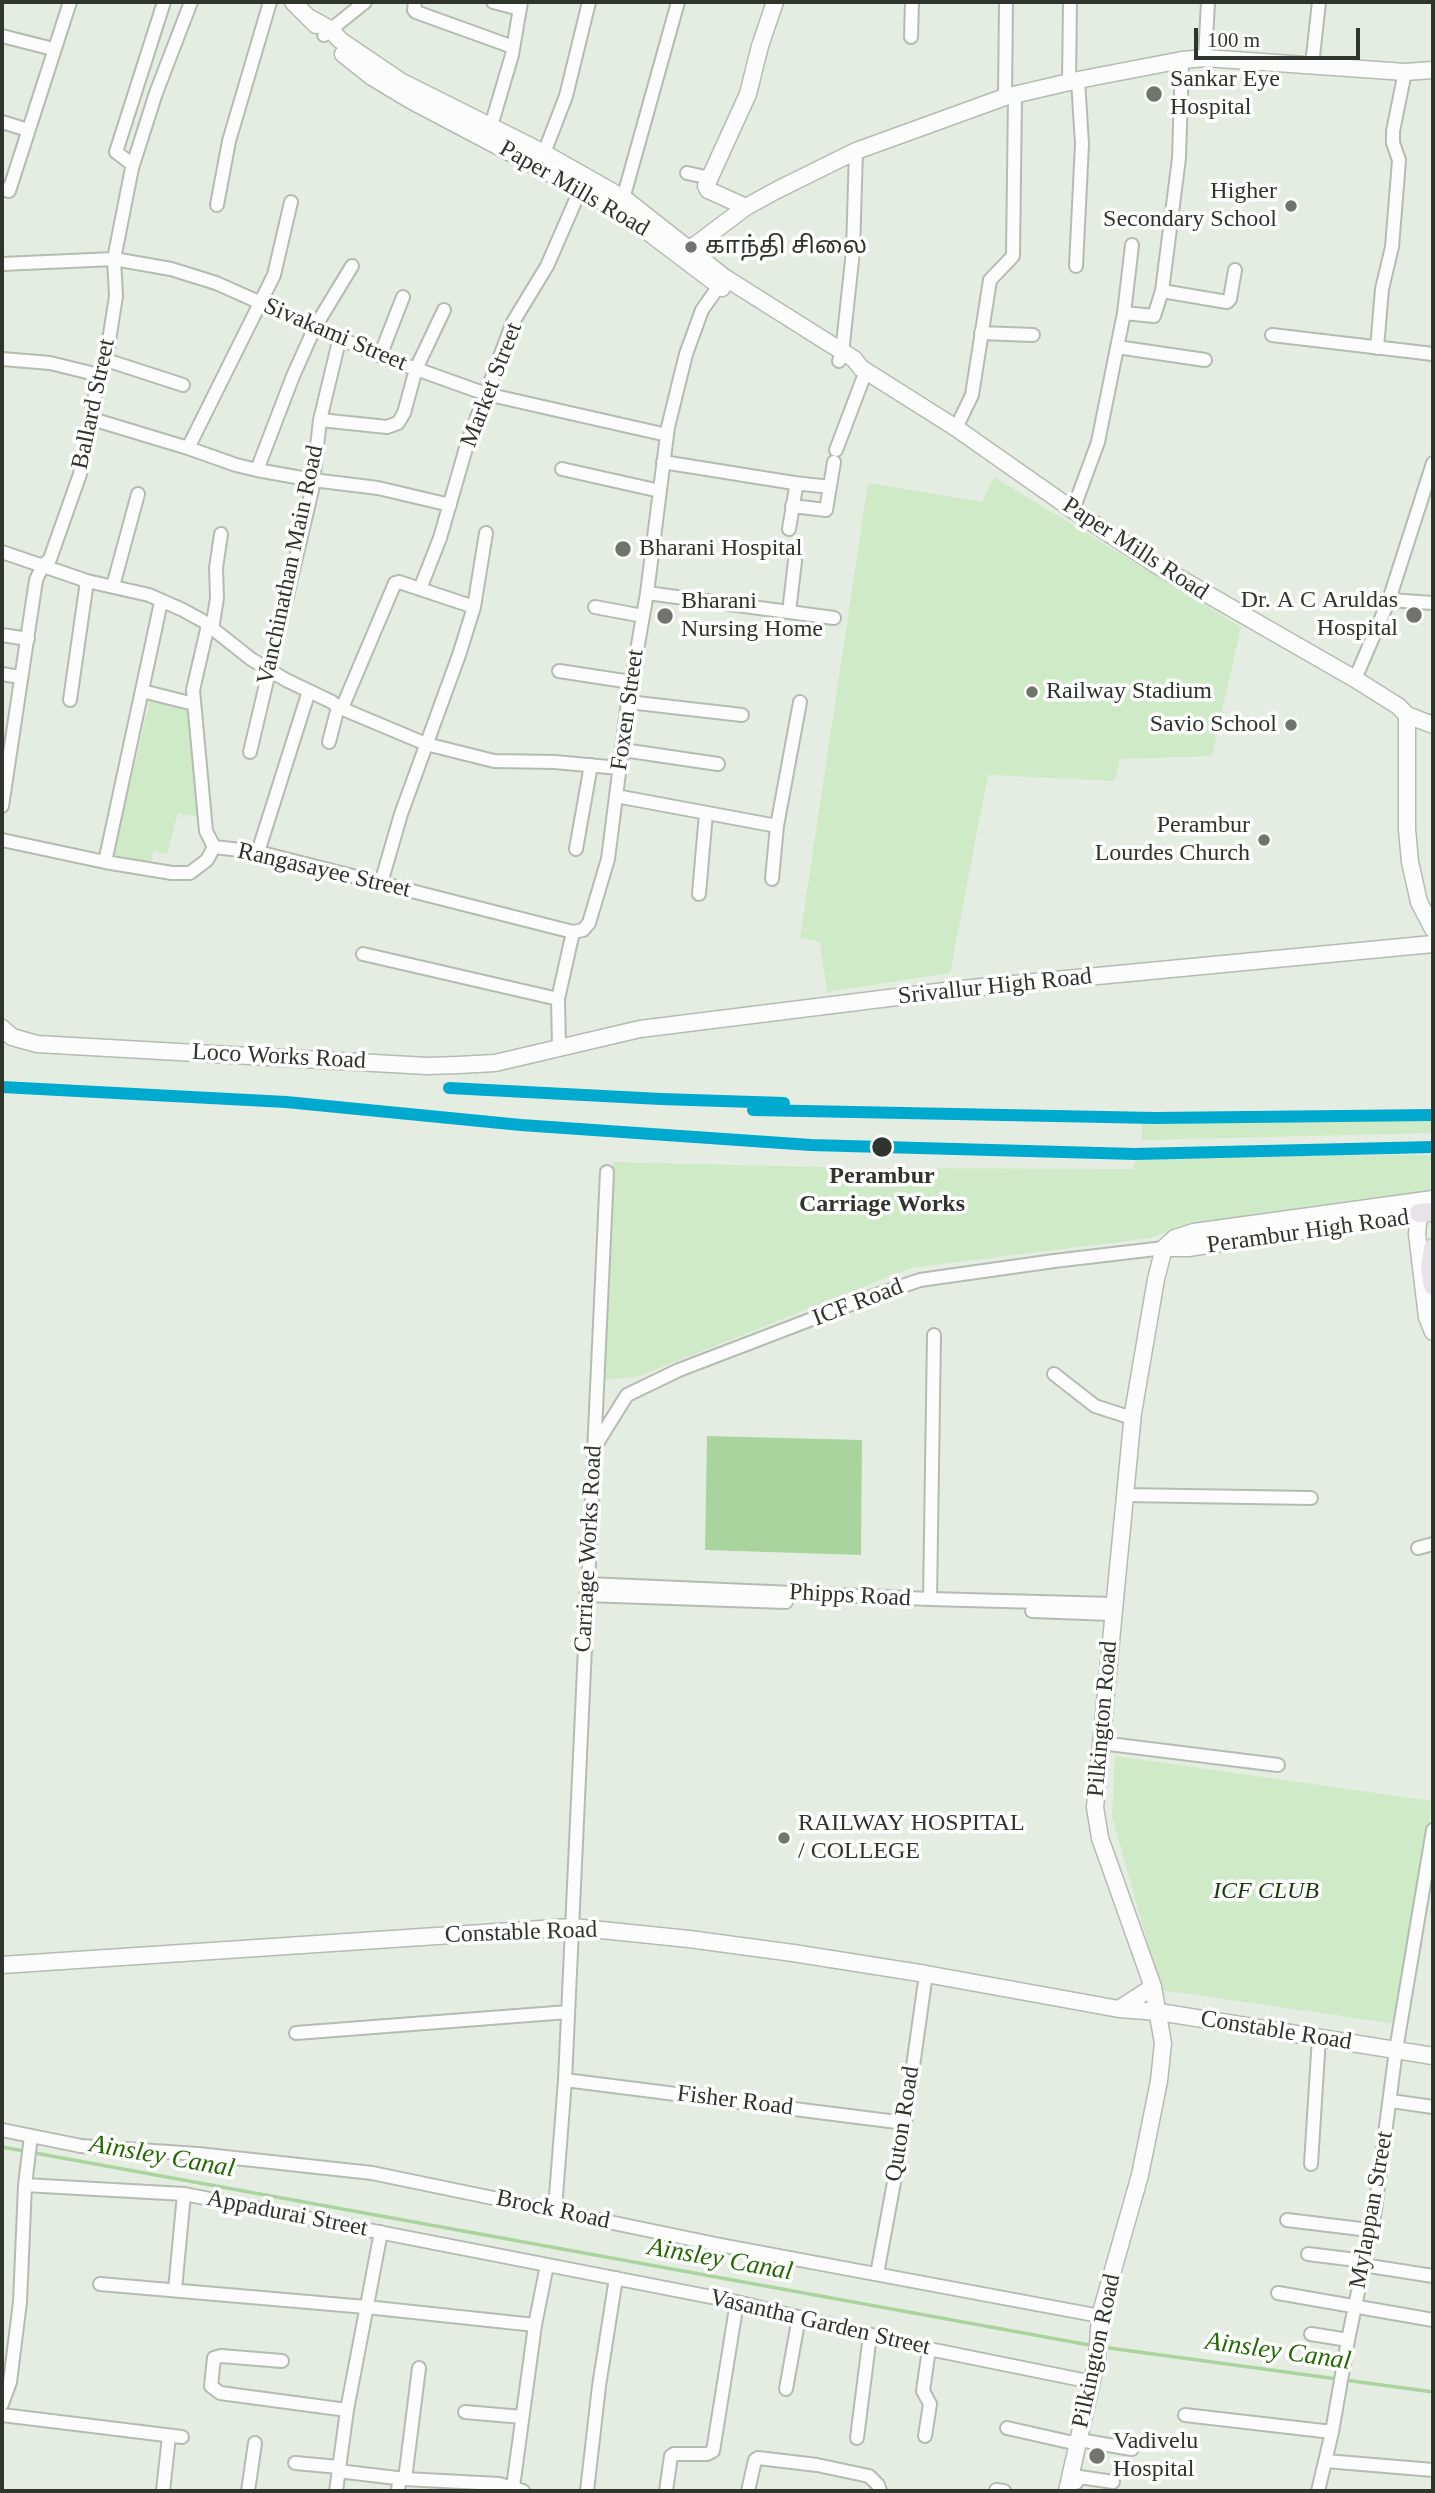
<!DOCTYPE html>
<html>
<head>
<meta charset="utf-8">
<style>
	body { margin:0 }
	#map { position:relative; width:1435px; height:2493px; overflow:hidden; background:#e5ede2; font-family:"Times New Roman",serif }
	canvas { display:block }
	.frame { position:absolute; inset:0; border:4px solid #2f352d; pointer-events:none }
	.scale { position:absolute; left:1194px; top:28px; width:166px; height:32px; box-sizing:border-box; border:4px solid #2f352d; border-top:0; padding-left:9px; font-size:21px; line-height:24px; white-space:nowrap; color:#2f352d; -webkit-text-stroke:5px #fff; paint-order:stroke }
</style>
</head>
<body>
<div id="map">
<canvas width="1435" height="2493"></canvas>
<div class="frame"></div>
<div class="scale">100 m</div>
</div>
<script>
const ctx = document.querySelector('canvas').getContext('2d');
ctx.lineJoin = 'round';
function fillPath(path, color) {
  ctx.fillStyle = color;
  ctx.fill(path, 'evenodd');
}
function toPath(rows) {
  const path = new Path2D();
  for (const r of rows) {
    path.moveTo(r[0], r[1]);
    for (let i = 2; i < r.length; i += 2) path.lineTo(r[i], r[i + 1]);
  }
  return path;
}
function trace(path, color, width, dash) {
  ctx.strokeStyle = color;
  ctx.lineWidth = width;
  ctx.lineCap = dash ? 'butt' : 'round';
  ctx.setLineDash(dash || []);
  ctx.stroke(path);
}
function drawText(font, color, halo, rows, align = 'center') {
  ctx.font = font + ' "Times New Roman","Noto Sans Tamil",serif';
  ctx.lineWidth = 7;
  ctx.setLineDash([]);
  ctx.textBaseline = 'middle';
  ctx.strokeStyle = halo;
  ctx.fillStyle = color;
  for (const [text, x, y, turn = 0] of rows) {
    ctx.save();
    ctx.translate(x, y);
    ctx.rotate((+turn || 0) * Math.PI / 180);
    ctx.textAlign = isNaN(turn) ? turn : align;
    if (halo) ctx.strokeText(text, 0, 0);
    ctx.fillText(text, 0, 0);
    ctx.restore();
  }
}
fillPath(toPath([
	[994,477,1241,627,1212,756,1120,759,1115,781,988,775,950,973,827,992,820,942,800,938,868,483,982,502],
	[151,696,188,704,203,818,178,813,167,855,154,850,151,862,113,855],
	[1433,1117,1433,1133,1142,1140,1142,1120],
	[1431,1155,1432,1194,1353,1200,1188,1224,1151,1238,911,1268,639,1376,605,1380,613,1162,862,1168,1133,1169,1137,1156],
	[1115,1756,1432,1801,1403,2025,1161,1990,1112,1817]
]), '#ceeac6');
fillPath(toPath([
	[707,1436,862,1440,861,1555,705,1550]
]), '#aad49e');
trace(toPath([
	[2,2147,1095,2346],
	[1102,2347,1337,2379],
	[1345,2380,1433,2392]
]), '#aad49e', 3.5);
const street = toPath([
	[415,2,414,10,416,12,513,47],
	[493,2,520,9],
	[324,35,365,2],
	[2,36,53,49],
	[911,37,912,2],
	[1205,58,1208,2],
	[1312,65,1319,2],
	[1069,82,1070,2],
	[1005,97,1006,2],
	[2,122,28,130],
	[491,126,512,55,521,2],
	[544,153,566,96,589,2],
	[133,165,116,152,164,2],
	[687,173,710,178],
	[2,189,9,191,70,2],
	[217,205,229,141,270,2],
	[621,206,678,2],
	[2,264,114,259,171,269,216,283,380,356,486,394,667,435],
	[1076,266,1082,144,1078,80],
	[1162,291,1227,302,1230,299,1235,270],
	[1124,313,1132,245],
	[981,333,1033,335],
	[1272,335,1433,354],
	[1117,347,1205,360],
	[1377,348,1382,289,1392,247,1398,173,1399,160,1393,143,1393,131,1405,72],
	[380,356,403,297],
	[2,359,50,363,99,375],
	[106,360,183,385],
	[839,361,842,353,853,251,856,151],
	[92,419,188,448,274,275,291,202],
	[320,420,387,427,398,423,404,413,416,369,444,310],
	[956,428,972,395,990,280,1013,256,1015,96],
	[188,448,236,465,257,470,313,480,378,488,450,505],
	[836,450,866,371],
	[663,462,794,483,796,487,789,529],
	[562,469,660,491],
	[257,470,293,376,315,327,352,266],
	[794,483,830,487],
	[792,506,826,510,834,462],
	[1073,510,1098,442,1124,313,1154,316,1162,291,1179,158,1182,60],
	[2,552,87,581,149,595,183,610,203,621,251,659,286,680,332,702,338,707,426,744,494,761,555,762,619,768],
	[113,586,138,494],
	[420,589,440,538,468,441,513,322,547,266,581,188],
	[647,593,834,618],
	[1389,600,1433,603],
	[595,607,643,616],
	[789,612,795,561],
	[208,625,193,690,206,831,214,847],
	[212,629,217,598,216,568,221,534],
	[2,635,28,639],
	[559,671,631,682],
	[2,674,20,677],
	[1355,679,1389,600,1433,463],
	[142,691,194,704],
	[70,700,87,581],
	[628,702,742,715],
	[342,708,395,583,399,582,474,607],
	[329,742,338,707],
	[623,750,718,764],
	[250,752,312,490,320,420,340,337],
	[616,796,777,826],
	[2,806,36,580,43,565,50,559,80,474,99,375,106,360,116,296,114,259,132,168,156,93,191,2],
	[2,840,105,862,172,873,190,873,207,860,214,847,258,852,573,932],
	[576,849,591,765],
	[258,852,309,691],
	[105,862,161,602],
	[772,879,777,826,800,702],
	[381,883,401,814,459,655,474,607,486,533],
	[699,894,706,813],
	[363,954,558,999],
	[559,1048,558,999,573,932,583,930,589,923,608,859,628,702,647,593,668,427,686,354,702,310,719,286],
	[1054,1374,1095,1406,1132,1418],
	[594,1448,627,1395,679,1370,859,1301,920,1280,1054,1261,1164,1248],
	[1124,1495,1311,1498],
	[1418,1548,1433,1544],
	[588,1584,930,1599,1113,1604],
	[586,1595,786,1602],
	[930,1599,934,1335],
	[1032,1611,1112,1614],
	[1101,1743,1278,1765],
	[296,2033,568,2012],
	[565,2080,905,2123],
	[1391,2101,1433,2107],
	[2,2130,81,2146,198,2154,372,2173,720,2245,1100,2316],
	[1311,2164,1319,2037],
	[25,2185,184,2194,737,2302,929,2349,1092,2382],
	[555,2209,565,2080,607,1172],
	[1287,2220,1369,2230],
	[1308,2254,1364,2261],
	[1363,2265,1433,2276],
	[877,2274,905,2123,926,1974],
	[100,2284,366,2307,535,2325],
	[175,2290,184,2194],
	[1278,2293,1433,2320],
	[1311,2334,1348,2340],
	[282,2361,221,2356,214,2358,211,2386,220,2393,347,2410],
	[786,2389,799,2317],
	[2,2404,10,2382,20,2302,25,2185,31,2136],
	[465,2412,522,2417],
	[2,2415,182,2437],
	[1185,2415,1332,2432],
	[1007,2428,1078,2444],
	[925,2436,930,2404,923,2391,929,2349],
	[857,2438,870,2335],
	[1079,2440,1132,2449],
	[1326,2461,1433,2470],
	[295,2463,339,2467],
	[338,2471,405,2479,499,2484,523,2491],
	[1069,2482,1076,2483,1080,2477,1113,2482],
	[513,2487,535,2325,547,2265],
	[996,2490,1004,2491],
	[163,2491,169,2436],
	[248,2491,255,2443],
	[336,2491,347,2410,381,2232],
	[398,2491,399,2482,405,2479,419,2368],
	[587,2491,599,2386,616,2278],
	[666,2491,671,2456,674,2454,707,2454,713,2451,737,2302],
	[748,2491,755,2460,758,2458,817,2465,869,2476,878,2485,880,2491],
	[1318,2491,1332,2432,1348,2340,1375,2210,1396,2050,1433,1830]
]);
const secondary = toPath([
	[293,2,316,25],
	[310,18,330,29,340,40,402,82,544,153,625,199,724,277,854,359,861,368,956,428,1073,510,1160,567,1355,679,1398,706,1407,715,1433,725],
	[343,54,372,77,412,101,619,210,722,288],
	[746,207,708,190,706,186,748,94,760,46,775,2],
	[684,259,690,249,746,207,777,190,856,151,1005,97,1078,80,1182,60,1205,58,1405,72,1433,70],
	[1407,715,1407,829,1410,862,1419,902,1433,929],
	[2,1028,12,1037,37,1044,427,1066,458,1065,495,1063,640,1029,961,989,1433,944],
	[1419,1213,1417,1234,1427,1317,1433,1332],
	[1164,1248,1188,1248,1419,1213],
	[2,1965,572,1927,689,1939,793,1953,926,1974,1119,2009,1159,2012,1433,2056],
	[1119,2009,1153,1987],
	[1067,2491,1097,2358,1100,2316,1140,2175,1159,2081,1163,2043,1153,1987,1100,1838,1095,1807,1133,1413,1156,1279,1164,1248,1175,1238,1194,1232,1433,1199]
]);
const primary = toPath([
	[1419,1213,1433,1212],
	[1433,1248,1430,1268,1433,1286]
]);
trace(street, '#b5bbb3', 16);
trace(secondary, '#b5bbb3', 19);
trace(primary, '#c4c8c3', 21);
trace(street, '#fbfcfb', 12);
trace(secondary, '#fbfcfb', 16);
trace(primary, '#e8e3e9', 18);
trace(toPath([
	[2,1087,286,1102,521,1125,811,1145,1135,1154,1433,1147],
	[449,1088,661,1099,784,1103],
	[753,1110,1155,1118,1433,1115]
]), '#00a9ce', 12);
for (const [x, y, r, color] of [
	[1154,94,9,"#6f756c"],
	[1291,206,7,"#6f756c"],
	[691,247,7,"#6f756c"],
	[623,549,9,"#6f756c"],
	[1414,615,9,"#6f756c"],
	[665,616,9,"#6f756c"],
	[1032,692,7,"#6f756c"],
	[1291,725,7,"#6f756c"],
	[1264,840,7,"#6f756c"],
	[882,1147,11,"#2f352d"],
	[784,1838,7,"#6f756c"],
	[1097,2456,9,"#6f756c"]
]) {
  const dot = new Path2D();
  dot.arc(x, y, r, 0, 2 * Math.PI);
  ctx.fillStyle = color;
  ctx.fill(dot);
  trace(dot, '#fff', 2.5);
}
drawText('24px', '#2f352d', '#fff', [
	["Sankar Eye",1170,80],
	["Hospital",1170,108],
	["Higher",1277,192,"right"],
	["Secondary School",1277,220,"right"],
	["காந்தி சிலை",705,247],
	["Bharani Hospital",639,549],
	["Dr. A C Aruldas",1398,601,"right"],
	["Hospital",1398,629,"right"],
	["Bharani",681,602],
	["Nursing Home",681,630],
	["Railway Stadium",1046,692],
	["Savio School",1277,725,"right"],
	["Perambur",1250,826,"right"],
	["Lourdes Church",1250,854,"right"],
	["RAILWAY HOSPITAL",798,1824],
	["/ COLLEGE",798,1852],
	["Vadivelu",1113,2442],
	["Hospital",1113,2470]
], 'left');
drawText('24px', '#2f352d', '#fff', [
	["Paper Mills Road",574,189,30],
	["Sivakami Street",335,335,23],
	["Market Street",492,385,-69],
	["Ballard Street",94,404,-78],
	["Paper Mills Road",1135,549,33],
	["Vanchinathan Main Road",291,565,-78],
	["Foxen Street",628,710,-82],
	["Rangasayee Street",324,871,13],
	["Srivallur High Road",995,987,-6],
	["Loco Works Road",279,1057,3],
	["Perambur High Road",1308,1232,-8],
	["ICF Road",858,1303,-21],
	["Carriage Works Road",589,1549,-87],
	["Phipps Road",850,1596,3],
	["Pilkington Road",1103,1719,-85],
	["Constable Road",521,1933,-2],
	["Constable Road",1276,2031,9],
	["Fisher Road",735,2101,7],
	["Quton Road",903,2124,-81],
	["Brock Road",553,2210,12],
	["Mylappan Street",1372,2210,-80],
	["Appadurai Street",287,2214,11],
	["Vasantha Garden Street",820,2323,13],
	["Pilkington Road",1097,2351,-78]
]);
drawText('bold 24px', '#2f352d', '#fff', [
	["Perambur",882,1177],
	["Carriage Works",882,1205]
]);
drawText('italic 24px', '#173c0a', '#fff', [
	["ICF CLUB",1266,1892]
]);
drawText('italic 26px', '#226900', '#fff', [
	["Ainsley Canal",162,2157,10],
	["Ainsley Canal",720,2260,10],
	["Ainsley Canal",1278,2352,8]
]);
</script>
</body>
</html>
